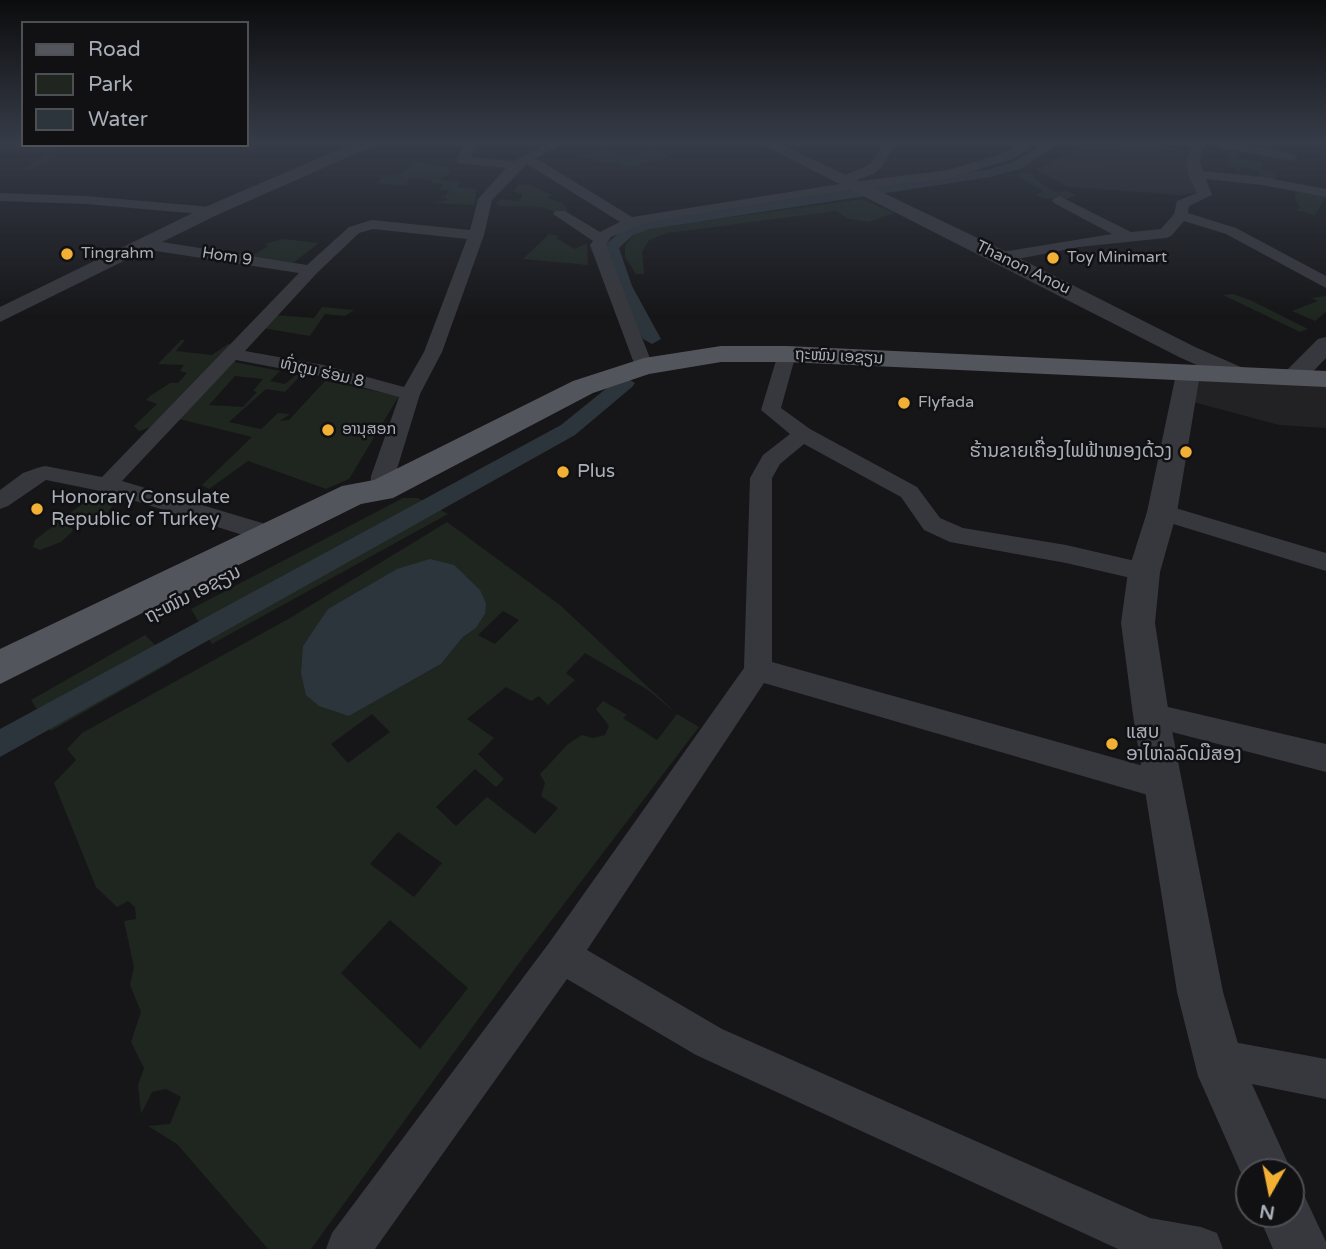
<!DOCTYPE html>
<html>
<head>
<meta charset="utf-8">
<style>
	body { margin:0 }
	#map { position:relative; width:1326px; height:1249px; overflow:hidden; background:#161618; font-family:"Varela Round",sans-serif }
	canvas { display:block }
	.legend { position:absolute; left:21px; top:21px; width:228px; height:126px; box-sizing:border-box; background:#111113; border:2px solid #4d4f55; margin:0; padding:9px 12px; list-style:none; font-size:21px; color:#a8adb8 }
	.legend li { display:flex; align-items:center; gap:14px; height:35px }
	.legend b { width:35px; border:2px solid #4d4f55 }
	.north { position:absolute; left:1235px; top:1158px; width:70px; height:70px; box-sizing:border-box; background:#111113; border:2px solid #4d4f55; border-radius:50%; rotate:189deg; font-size:19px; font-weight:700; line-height:28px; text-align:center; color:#a8adb8 }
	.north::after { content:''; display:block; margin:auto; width:24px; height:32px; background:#f2b134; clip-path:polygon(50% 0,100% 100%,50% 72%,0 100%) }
</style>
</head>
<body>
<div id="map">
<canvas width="1326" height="1249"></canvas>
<ul class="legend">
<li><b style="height:9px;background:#53555c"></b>Road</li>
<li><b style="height:19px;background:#1e261f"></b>Park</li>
<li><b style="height:19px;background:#2c353c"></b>Water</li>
</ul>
<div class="north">N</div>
</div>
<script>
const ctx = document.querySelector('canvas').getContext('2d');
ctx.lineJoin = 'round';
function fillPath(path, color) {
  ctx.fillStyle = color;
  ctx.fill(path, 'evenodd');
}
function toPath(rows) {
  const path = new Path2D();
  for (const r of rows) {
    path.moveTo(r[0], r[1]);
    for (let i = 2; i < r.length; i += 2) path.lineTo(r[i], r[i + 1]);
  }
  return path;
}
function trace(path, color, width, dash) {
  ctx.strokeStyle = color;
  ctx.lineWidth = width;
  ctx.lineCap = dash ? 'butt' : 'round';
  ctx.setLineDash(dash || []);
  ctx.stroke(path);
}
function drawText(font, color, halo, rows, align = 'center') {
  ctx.font = font + ' "Varela Round","Noto Sans Lao",sans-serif';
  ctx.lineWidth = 5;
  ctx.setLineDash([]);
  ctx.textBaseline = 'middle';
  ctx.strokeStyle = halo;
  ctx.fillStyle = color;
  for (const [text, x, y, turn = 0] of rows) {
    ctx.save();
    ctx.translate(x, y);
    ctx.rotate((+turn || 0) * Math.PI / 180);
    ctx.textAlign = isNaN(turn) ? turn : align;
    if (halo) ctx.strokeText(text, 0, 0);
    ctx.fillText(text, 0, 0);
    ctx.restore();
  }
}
fillPath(toPath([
	[1086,144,1152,144,1184,150,1198,193,1180,195,1068,187,1036,170],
	[1188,374,1326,379,1326,428,1279,425,1182,399]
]), '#222225');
fillPath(toPath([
	[0,144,65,146,59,150,65,150,30,171,24,170,48,152,0,149],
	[1086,144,1123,144,1111,152,1114,155,1112,159,1107,159,1097,165,1056,159],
	[605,148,624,157,652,148,669,157,627,168,611,162,605,163,578,156],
	[1230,148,1240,149,1237,158,1263,163,1261,170,1276,172,1275,181,1259,180,1260,170,1240,167,1238,177,1236,167,1230,166,1226,157],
	[417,162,446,167,451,172,440,180,459,182,457,187,477,189,474,205,431,203,445,201,447,198,434,197,445,196,450,191,439,189,443,184,431,183,432,180,410,178,405,186,376,183,384,177,377,176,381,175,394,177],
	[1022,172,1031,173,1040,183,1055,192,1066,191,1077,195,1067,199,1043,198,1035,195,1043,191,1018,177],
	[528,184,552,195,547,198,562,203,569,211,552,211,542,207,498,206,496,203,502,199,519,201,523,194,513,192,519,185],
	[1296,189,1326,196,1315,215,1296,210,1300,207,1295,200],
	[862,199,894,213,868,222,847,218,836,211,667,233,649,240,642,252,644,274,636,274,625,257,625,245,635,233,659,227],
	[549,234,560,236,556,238,575,249,587,243,588,265,523,259],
	[283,239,319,243,293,263,249,257,269,246,264,244],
	[1233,294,1252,301,1308,329,1300,332,1223,295],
	[1326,296,1326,312,1315,321,1292,311,1318,301,1311,298],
	[322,307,354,310,345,316,325,314,310,336,262,328,273,315,314,318],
	[181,340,185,340,176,351,212,355,228,344,233,345,151,427,139,431,134,426,157,404,146,400,150,396,170,383,178,383,187,373,180,371,184,365,158,364],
	[234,362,280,371,270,381,285,384,296,375,301,375,285,392,266,389,229,422,261,429,278,413,290,414,280,421,289,420,325,381,399,396,349,479,326,489,248,461,209,489,202,485,252,437,179,419],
	[235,376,263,379,253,391,257,392,243,407,209,405],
	[107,494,119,497,106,515,88,525,71,525,73,531,61,542,40,550,33,547,35,540,91,497],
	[403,498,418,498,448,514,212,644,191,609],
	[447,522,560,605,677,714,699,727,525,955,311,1249,268,1249,177,1144,148,1126,170,1124,181,1097,166,1089,152,1092,141,1114,138,1085,144,1068,131,1042,141,1012,130,985,134,967,124,921,136,919,135,907,128,901,117,907,96,887,54,783,76,760,67,749,82,733,290,618],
	[354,596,485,614,476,628,463,637,441,664,349,716,303,646,328,609],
	[503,611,519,620,495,644,478,635],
	[585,653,648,690,677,714,657,740,623,718,627,715,603,701,596,709,609,726,605,735,593,738,582,735,568,744,540,774,545,783,541,796,558,808,535,834,487,797,456,826,436,807,475,769,496,787,504,779,478,754,494,738,467,719,506,687,531,701,539,696,548,705,575,680,566,673],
	[372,714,390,732,348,763,331,744],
	[398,832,442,863,414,897,370,864],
	[390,920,468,988,420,1049,341,973],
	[145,635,172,662,51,731,31,700]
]), '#1e261f');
fillPath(toPath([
	[430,559,454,565,480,590,486,603,485,614,476,628,463,637,441,664,349,716,319,706,306,695,301,673,303,646,319,622,328,609,397,569]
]), '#2c353c');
fillPath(toPath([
	[1043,144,1057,144,1023,168,991,177,650,229,633,235,619,248,632,286,661,339,652,344,643,339,616,286,603,247,623,229,647,221,990,169,1013,162,1043,144],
	[625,377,635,383,632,387,575,435,0,757,0,729,561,425,618,379,625,377]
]), '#2c353c');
fillPath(toPath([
	[466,144,478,144,471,157,514,161,547,144,564,144,536,158,632,217,846,183,840,179,842,176,863,168,872,162,883,144,895,144,882,167,873,174,852,182,949,170,1003,153,1022,144,1037,144,1013,159,950,178,851,190,664,219,639,225,611,237,606,245,653,366,644,372,635,366,590,245,593,241,553,214,555,211,565,211,600,232,620,222,527,164,492,200,484,235,442,352,420,394,389,495,381,498,373,495,370,490,371,476,399,397,321,376,236,360,122,481,262,523,276,529,280,535,276,541,268,543,110,493,46,480,8,506,0,509,0,490,23,473,37,468,45,466,102,477,299,273,143,249,138,247,135,244,138,241,143,239,307,265,349,227,372,220,470,230,478,199,506,168,458,163,456,160,466,144],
	[373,229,467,239,424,352,404,387,323,365,245,351,317,273,359,233,373,229],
	[1195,144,1207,144,1201,152,1200,162,1203,171,1262,177,1326,189,1326,197,1262,185,1206,179,1212,195,1189,206,1188,213,1236,228,1326,276,1326,288,1226,234,1184,221,1171,236,1166,238,1079,247,1002,262,994,257,1002,252,1112,234,1054,203,1052,200,1059,196,1131,232,1161,229,1174,214,1177,201,1197,193,1188,174,1186,162,1189,152,1195,144],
	[1215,144,1240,144,1292,153,1298,157,1292,161,1221,148,1215,144],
	[0,193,86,196,211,207,218,211,211,215,86,204,0,201,0,193],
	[787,348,796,354,781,408,810,429,917,487,940,518,963,528,1066,545,1144,563,1153,565,1156,572,1153,579,1144,581,1066,563,950,542,924,530,901,497,804,444,780,464,772,478,772,662,1165,772,1176,776,1180,786,1176,796,1165,800,764,683,587,950,722,1029,1150,1218,1201,1227,1217,1233,1223,1249,1118,1249,696,1055,567,979,375,1249,326,1249,332,1233,549,943,744,668,750,478,763,455,790,434,761,410,778,354,787,348],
	[1162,504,1326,553,1326,571,1154,518,1150,512,1154,506,1162,504],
	[1151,703,1326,744,1326,772,1141,724,1137,715,1141,706,1151,703],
	[1217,1039,1326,1059,1326,1099,1217,1077,1203,1072,1198,1058,1203,1044,1217,1039]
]), '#37383d');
fillPath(toPath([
	[352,144,373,144,371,147,217,215,0,322,0,307,205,207,352,144],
	[761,144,781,144,1009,253,1195,347,1248,370,1251,375,1248,380,1239,382,1230,380,1179,357,761,144],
	[1326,337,1326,358,1302,383,1293,385,1284,383,1281,378,1284,373,1318,339,1326,337],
	[1188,367,1197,369,1200,374,1177,512,1160,572,1155,623,1169,715,1223,992,1246,1071,1292,1172,1291,1176,1291,1172,1249,1172,1249,1191,1198,1076,1177,992,1133,715,1121,623,1128,572,1147,512,1176,374,1179,369,1188,367],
	[1291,1189,1304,1195,1326,1242,1326,1249,1273,1249,1258,1214,1291,1214,1291,1189]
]), '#37383d');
fillPath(toPath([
	[721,346,787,346,1326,371,1326,387,787,362,721,362,649,374,593,393,393,498,361,504,0,684,0,649,342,486,374,480,573,381,644,358,721,346]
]), '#53555c');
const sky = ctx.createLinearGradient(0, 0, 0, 318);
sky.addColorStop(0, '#0c0c0d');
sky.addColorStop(0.45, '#363c48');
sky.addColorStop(1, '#363c4800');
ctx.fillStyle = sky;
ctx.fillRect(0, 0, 1326, 318);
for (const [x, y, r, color] of [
	[67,254,7,"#f2b134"],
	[1053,258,7,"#f2b134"],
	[904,403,7,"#f2b134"],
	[328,430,7,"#f2b134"],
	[1186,452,7,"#f2b134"],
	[563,472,7,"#f2b134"],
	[37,509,7,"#f2b134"],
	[1112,744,7,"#f2b134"]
]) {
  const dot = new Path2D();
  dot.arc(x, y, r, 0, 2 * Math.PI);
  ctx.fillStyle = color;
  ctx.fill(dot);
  trace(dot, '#111113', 2.5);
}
drawText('16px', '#a8adb8', '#111113', [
	["Tingrahm",81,254],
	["Toy Minimart",1067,258],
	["Flyfada",918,403],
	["ອານຸສອກ",342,430]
], 'left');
drawText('16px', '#a8adb8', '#111113', [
	["Hom 9",227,257,9],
	["Thanon Anou",1023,268,26],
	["ຖະໜົນ ເອຊຽນ",839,357,3],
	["ທົ່ງຕູມ ຮ່ອມ 8",322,373,13]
]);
drawText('19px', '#a8adb8', '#111113', [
	["ຮ້ານຂາຍເຄື່ອງໄຟຟ້າໜອງດ້ວງ",1172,452,"right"],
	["Plus",577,472],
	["Honorary Consulate",51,498],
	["Republic of Turkey",51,520],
	["ແສບ",1126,733],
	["ອາໄຫ່ລລົດມືສອງ",1126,755]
], 'left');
drawText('19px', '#a8adb8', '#111113', [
	["ຖະໜົນ ເອຊຽນ",193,595,-27]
]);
</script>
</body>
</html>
